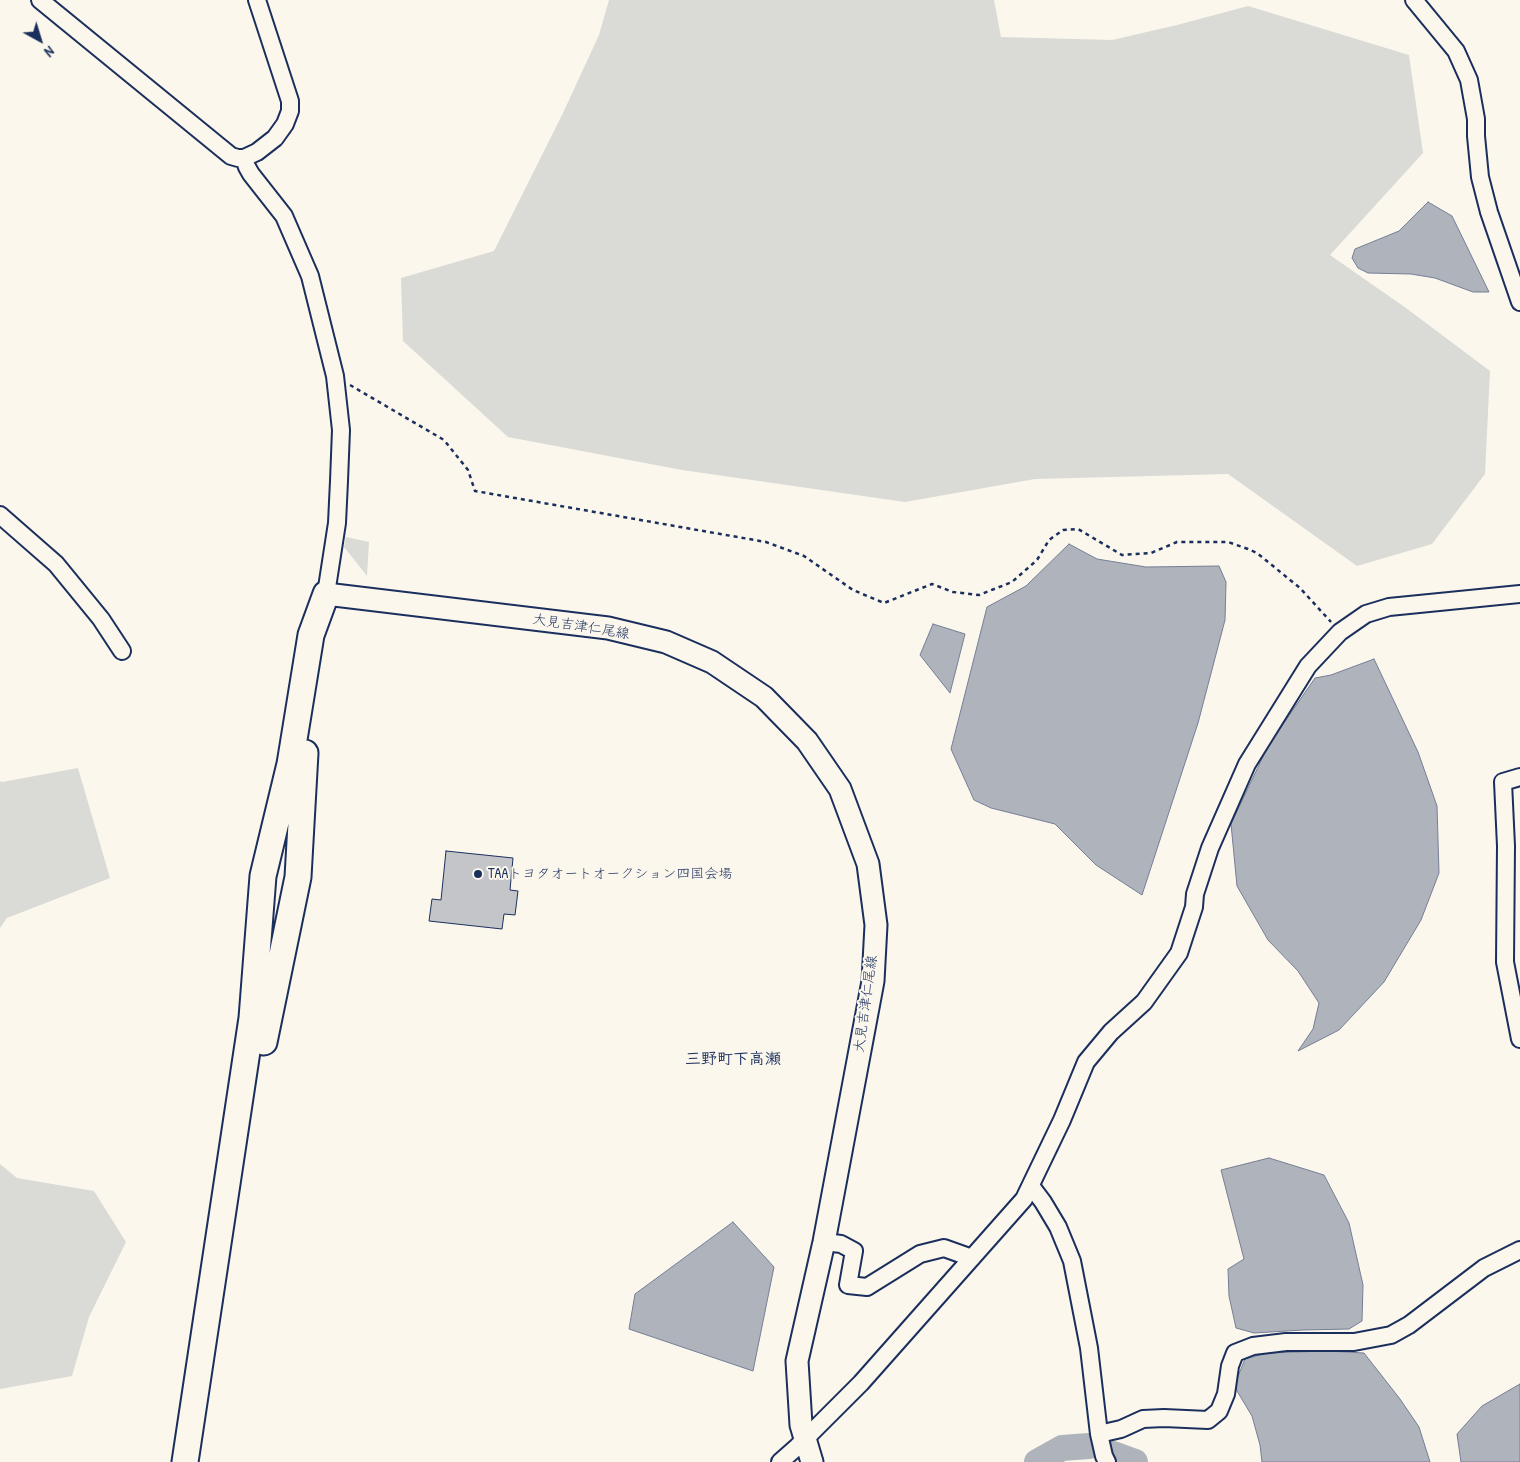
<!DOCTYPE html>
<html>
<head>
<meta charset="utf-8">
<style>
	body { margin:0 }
	#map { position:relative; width:1520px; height:1462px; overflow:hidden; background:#fbf7ec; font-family:"Patrick Hand",sans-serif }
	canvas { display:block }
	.north { position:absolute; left:15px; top:15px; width:50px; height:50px; -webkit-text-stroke:4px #fbf7ec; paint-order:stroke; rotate:141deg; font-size:14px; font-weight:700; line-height:20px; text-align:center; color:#1b2f5e }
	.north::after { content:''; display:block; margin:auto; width:18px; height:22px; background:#1b2f5e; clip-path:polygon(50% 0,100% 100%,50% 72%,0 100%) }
</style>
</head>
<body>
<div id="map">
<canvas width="1520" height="1462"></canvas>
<div class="north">N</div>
</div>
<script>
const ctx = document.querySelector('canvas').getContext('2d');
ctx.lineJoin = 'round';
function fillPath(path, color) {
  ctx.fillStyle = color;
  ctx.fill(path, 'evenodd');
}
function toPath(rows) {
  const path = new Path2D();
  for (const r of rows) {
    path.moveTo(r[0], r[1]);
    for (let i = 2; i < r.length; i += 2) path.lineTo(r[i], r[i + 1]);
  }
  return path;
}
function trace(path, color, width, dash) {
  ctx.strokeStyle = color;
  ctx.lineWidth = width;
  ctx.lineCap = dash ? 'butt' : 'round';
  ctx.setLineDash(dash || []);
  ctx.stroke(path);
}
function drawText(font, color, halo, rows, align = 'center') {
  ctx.font = font + ' "Patrick Hand","Klee One",sans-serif';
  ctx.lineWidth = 4;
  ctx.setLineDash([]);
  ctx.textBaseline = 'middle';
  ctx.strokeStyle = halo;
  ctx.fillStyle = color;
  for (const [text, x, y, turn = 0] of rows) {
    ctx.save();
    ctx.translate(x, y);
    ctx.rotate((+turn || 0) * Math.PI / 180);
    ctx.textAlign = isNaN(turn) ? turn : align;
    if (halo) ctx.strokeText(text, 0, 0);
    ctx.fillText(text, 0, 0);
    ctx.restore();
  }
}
fillPath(toPath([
	[609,0,994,0,1001,37,1112,40,1177,25,1248,6,1409,55,1423,153,1330,255,1406,308,1490,371,1485,474,1432,544,1357,566,1228,474,1035,479,905,502,682,470,508,437,403,341,401,278,494,251,563,113,599,35],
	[346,537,369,542,367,576,344,547],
	[78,768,110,878,7,918,0,928,0,781,2,782],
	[0,1164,17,1178,94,1191,126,1242,89,1317,72,1376,0,1389]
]), '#dadad7');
const water = toPath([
	[1428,202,1452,216,1489,292,1473,292,1435,278,1411,274,1368,273,1358,268,1352,258,1355,249,1399,231,1428,202],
	[1069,544,1097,559,1146,567,1219,566,1226,582,1225,620,1198,723,1142,895,1096,865,1055,824,991,808,974,800,951,749,987,607,1026,586,1069,544],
	[933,624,965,634,950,693,920,655,933,624],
	[1374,659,1418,752,1437,806,1439,873,1421,920,1384,982,1339,1030,1298,1051,1313,1029,1319,1003,1298,971,1268,940,1237,886,1231,824,1268,746,1315,678,1331,675,1374,659],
	[1269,1158,1324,1175,1349,1223,1363,1285,1362,1321,1349,1329,1303,1330,1254,1333,1236,1328,1229,1296,1228,1269,1244,1259,1221,1170,1269,1158],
	[733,1222,774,1267,753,1371,629,1329,635,1294,733,1222],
	[1327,1351,1364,1353,1400,1399,1419,1427,1430,1462,1262,1462,1260,1445,1252,1416,1234,1386,1245,1359,1267,1353,1327,1351],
	[1520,1384,1520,1462,1461,1462,1457,1434,1482,1406,1520,1384]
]);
fillPath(water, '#afb3bb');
trace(water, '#747e96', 1);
trace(toPath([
	[1113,1454,1135,1462],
	[1037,1462,1062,1448,1089,1446]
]), '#afb3bb', 26);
const building = toPath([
	[446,851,513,858,510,890,518,891,515,915,504,914,502,929,429,921,432,899,441,900,446,851]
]);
fillPath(building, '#c3c5c9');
trace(building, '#1b2f5e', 1);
const minor = toPath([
	[40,0,231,156,238,158,244,158,257,152,275,138,285,124,290,111,290,101,257,0],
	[1414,0,1456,51,1469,80,1476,119,1476,136,1480,177,1489,212,1520,302],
	[244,158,247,167,251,174,284,216,310,276,335,376,341,430,339,481,337,523,326,594],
	[0,515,56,564,101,619,122,651],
	[1520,777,1503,782,1506,846,1505,962,1520,1039],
	[1031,1186,1043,1202,1058,1227,1072,1261,1089,1348,1099,1434,1104,1456,1107,1462],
	[824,1242,841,1244,854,1251,848,1285,867,1287,920,1254,944,1248,972,1258],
	[1099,1434,1121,1429,1143,1419,1164,1418,1208,1420,1219,1411,1226,1394,1230,1366,1235,1353,1253,1346,1286,1342,1354,1342,1391,1335,1409,1325,1484,1268,1520,1250],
	[780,1462,797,1447,861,1383,1024,1199,1062,1120,1086,1062,1111,1032,1144,1002,1179,953,1194,907,1195,894,1210,848,1247,764,1308,666,1340,632,1366,614,1389,607,1520,594]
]);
const major = toPath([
	[326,594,608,628,666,642,712,662,764,697,807,741,840,789,868,864,876,925,873,981,824,1242,797,1361,801,1425,812,1462]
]);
const highway = toPath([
	[264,1042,298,877,305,753],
	[185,1462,252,1018,263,876,290,764,311,635,326,594]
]);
trace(minor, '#1b2f5e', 20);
trace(major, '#1b2f5e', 25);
trace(highway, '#1b2f5e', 29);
trace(toPath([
	[350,385,444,440,468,470,475,491,766,542,804,556,853,590,884,603,932,584,953,592,979,595,1012,582,1037,560,1049,540,1063,530,1078,529,1122,555,1151,553,1177,542,1228,542,1248,549,1257,553,1300,588,1331,622]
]), '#1b2f5e', 2.5, [4, 4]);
trace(minor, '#fbf7ec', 16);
trace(major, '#fbf7ec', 21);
trace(highway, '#fbf7ec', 25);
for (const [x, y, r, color] of [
	[478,874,5,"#1b2f5e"]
]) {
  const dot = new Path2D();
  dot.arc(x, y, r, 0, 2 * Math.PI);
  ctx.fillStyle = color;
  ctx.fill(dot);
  trace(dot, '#fbf7ec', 2);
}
drawText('14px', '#1b2f5e', '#fbf7ec', [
	["大見吉津仁尾線",581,627,9],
	["大見吉津仁尾線",866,1004,-82]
]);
drawText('14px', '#1b2f5e', '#fbf7ec', [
	["TAAトヨタオートオークション四国会場",488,874]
], 'left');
drawText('bold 16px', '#1b2f5e', '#fbf7ec', [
	["三野町下高瀬",733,1060]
]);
</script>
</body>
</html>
